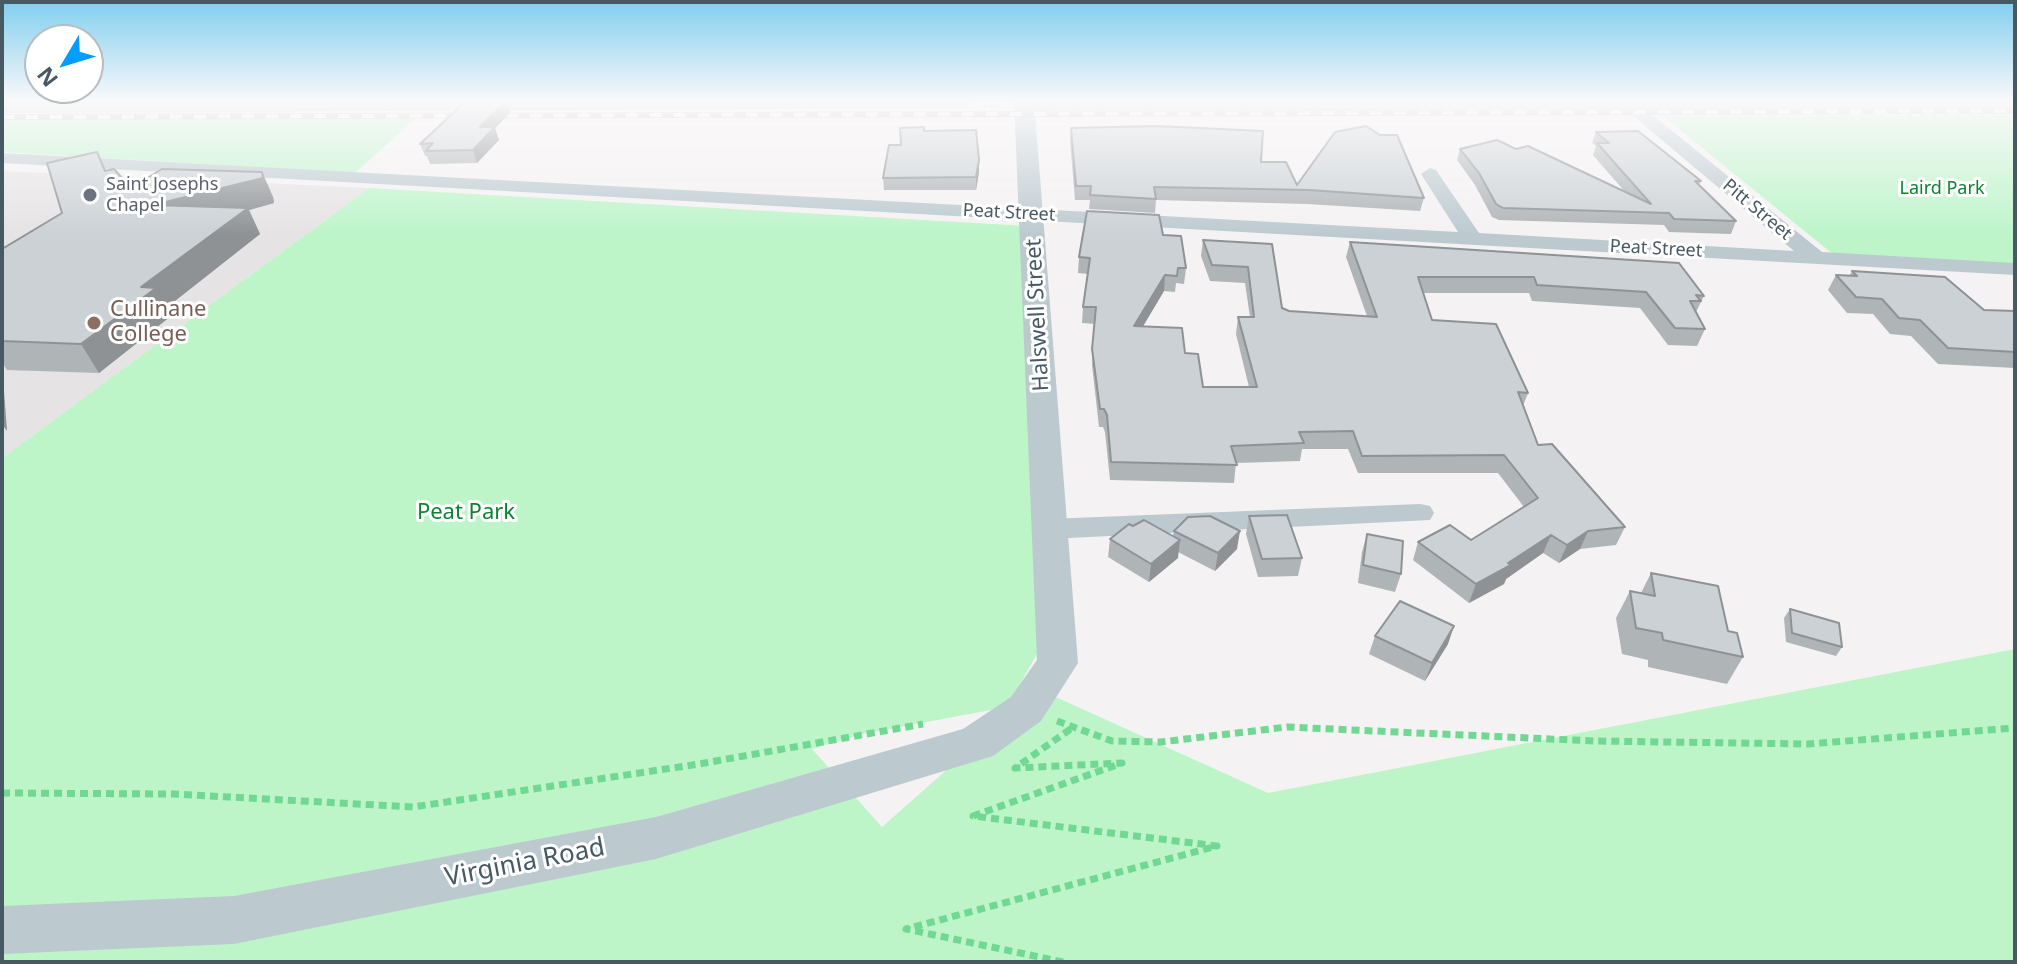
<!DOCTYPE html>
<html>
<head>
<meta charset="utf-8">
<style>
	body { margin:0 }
	#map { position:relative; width:2017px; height:964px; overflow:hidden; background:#f5f2f3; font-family:"Noto Sans",sans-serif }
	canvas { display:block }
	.frame { position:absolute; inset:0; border:4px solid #475a63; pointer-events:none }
	.north { position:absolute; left:24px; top:24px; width:80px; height:80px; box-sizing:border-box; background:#fff; border:2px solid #b5bdc1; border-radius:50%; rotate:232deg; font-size:22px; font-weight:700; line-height:32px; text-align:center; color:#475a63 }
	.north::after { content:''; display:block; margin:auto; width:28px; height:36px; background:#049dfd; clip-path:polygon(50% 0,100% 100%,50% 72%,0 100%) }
</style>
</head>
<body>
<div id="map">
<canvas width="2017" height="964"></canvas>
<div class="frame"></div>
<div class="north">N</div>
</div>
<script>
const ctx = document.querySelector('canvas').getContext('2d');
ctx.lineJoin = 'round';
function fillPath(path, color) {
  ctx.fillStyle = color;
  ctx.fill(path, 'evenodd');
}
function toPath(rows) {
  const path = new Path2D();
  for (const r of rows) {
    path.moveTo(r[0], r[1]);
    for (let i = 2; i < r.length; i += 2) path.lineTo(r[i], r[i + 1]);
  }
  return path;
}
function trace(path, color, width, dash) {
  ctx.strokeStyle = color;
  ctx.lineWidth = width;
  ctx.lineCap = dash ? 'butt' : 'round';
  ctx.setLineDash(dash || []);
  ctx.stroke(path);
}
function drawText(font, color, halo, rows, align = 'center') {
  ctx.font = font + ' "Noto Sans",sans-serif';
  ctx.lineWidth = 6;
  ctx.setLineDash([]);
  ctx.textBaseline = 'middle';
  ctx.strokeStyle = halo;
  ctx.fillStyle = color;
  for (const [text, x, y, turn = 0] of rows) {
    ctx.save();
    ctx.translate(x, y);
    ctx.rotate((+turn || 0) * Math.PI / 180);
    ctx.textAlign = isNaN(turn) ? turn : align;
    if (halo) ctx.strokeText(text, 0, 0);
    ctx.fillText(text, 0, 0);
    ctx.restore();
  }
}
fillPath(toPath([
	[2,171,369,188,2,458]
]), '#e6e3e5');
fillPath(toPath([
	[2015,115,2015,265,1834,255,1663,116],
	[2,119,415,119,355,173,2,152],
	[369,188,1028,226,1046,638,1007,707,862,734,812,749,882,827,1038,689,1268,793,2015,649,2015,962,2,962,2,458]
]), '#bdf5c9');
trace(toPath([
	[982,106,1004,106]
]), '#70d892', 3, [4, 3]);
trace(toPath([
	[1057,721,1112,741,1161,742,1287,727,1595,741,1808,744,2015,728],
	[2,793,174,794,413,807,699,764,923,724],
	[1063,962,906,929,1217,846,973,816,1122,763,1015,768,1072,728]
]), '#70d892', 7, [8, 5]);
fillPath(toPath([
	[962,100,970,105,968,108,2,113,2,103,962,100],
	[2015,100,2015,108,1645,109,1822,252,2015,263,2015,275,2,163,2,153,1458,232,1421,174,1430,168,1436,170,1479,233,1794,251,1625,109,1025,111,1017,106,1025,101,2015,100],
	[1420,504,1430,506,1434,513,1430,520,1049,539,1039,536,1034,529,1039,522,1049,519,1420,504]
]), '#bccad0');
fillPath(toPath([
	[1014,100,1034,100,1078,663,1041,721,993,756,656,859,234,944,2,954,2,906,234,896,656,817,963,729,1011,697,1037,660,1014,100]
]), '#bccad0');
const rail = toPath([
	[2,117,2015,111]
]);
trace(rail, '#b3b9bd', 6);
trace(rail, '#fff', 4, [12]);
fillPath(toPath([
	[506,101,510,113,495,128,499,140,477,163,430,164,427,156,425,156,420,144],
	[1071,128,1261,162,1297,185,1424,198,1420,211,1307,204,1156,200,1155,213,1089,209,1090,200,1075,200,1070,141],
	[924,131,979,160,979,172,976,190,884,190,883,178,901,145],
	[1596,132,1701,181,1699,185,1736,221,1731,234,1669,232,1664,225,1499,220,1492,217,1475,185,1457,160,1460,149,1625,192,1593,155,1596,146,1592,143],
	[107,170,131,188,262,172,273,197,274,203,249,210,260,234,166,308,171,316,99,373,7,370,2,362,2,249,62,213],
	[1163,235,1186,268,1184,284,1176,283,1175,292,1164,291,1143,326,1185,353,1203,387,1249,387,1236,334,1238,317,1250,317,1245,283,1210,281,1201,256,1203,240,1272,244,1282,308,1289,311,1367,316,1346,257,1350,242,1704,296,1696,312,1705,329,1697,346,1668,345,1640,308,1532,301,1529,293,1423,293,1432,320,1528,393,1523,406,1538,445,1625,527,1616,545,1580,549,1559,563,1543,553,1506,579,1504,584,1469,603,1413,560,1418,542,1471,540,1524,507,1498,473,1358,473,1348,449,1302,449,1300,461,1236,463,1234,483,1110,480,1105,432,1103,427,1099,427,1092,365,1095,324,1082,323,1083,307,1088,274,1078,273,1079,257],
	[1852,271,1984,310,2015,311,2015,368,1938,364,1911,336,1890,334,1873,314,1847,313,1828,290,1836,275,1850,275],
	[1249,516,1302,558,1298,576,1258,577,1246,534],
	[1174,531,1237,549,1215,571,1178,552,1178,558,1149,582,1108,557,1110,539,1173,536],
	[1367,534,1401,574,1395,592,1358,583,1362,552],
	[1651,573,1728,631,1743,657,1727,684,1648,667,1648,660,1622,654,1616,618,1630,591,1641,593],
	[1790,609,1842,647,1836,656,1786,642,1784,618],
	[1375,636,1448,644,1425,681,1369,654]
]), '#afb4b7');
fillPath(toPath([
	[506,101,510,113,495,128,499,140,477,163,473,150,480,127],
	[979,160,979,172,976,190,976,177],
	[262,172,273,197,274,203,249,210,260,234,166,308,171,316,99,373,81,344,153,205],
	[1165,275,1164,291,1133,343,1134,326],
	[2,364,7,431,2,424],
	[1240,531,1237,549,1215,571,1218,553],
	[1588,531,1580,549,1559,563,1567,545],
	[1551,535,1543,553,1506,579,1504,584,1469,603,1476,584],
	[1180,540,1178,558,1149,582,1151,564],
	[1454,626,1448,644,1425,681,1432,663]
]), '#8e9295');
const building = toPath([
	[506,101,480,127,495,127,473,150,426,151,433,143,420,144,465,102,506,101],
	[1156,126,1263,131,1261,162,1286,162,1297,185,1335,132,1366,126,1380,135,1397,135,1424,198,1309,190,1154,187,1156,199,1090,195,1091,186,1076,186,1071,128,1156,126],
	[924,127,924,131,976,130,979,160,976,177,883,178,889,145,901,145,900,128,924,127],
	[1638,131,1701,181,1695,181,1736,221,1674,219,1669,213,1503,208,1496,204,1479,173,1460,149,1497,140,1516,149,1528,146,1651,204,1597,143,1609,143,1596,132,1638,131],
	[97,152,105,171,114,169,131,188,162,169,262,172,263,178,153,205,248,208,141,287,156,288,81,344,2,341,2,249,62,213,47,163,97,152],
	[1087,211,1159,215,1163,235,1181,236,1186,268,1178,268,1177,276,1165,275,1134,326,1182,328,1185,353,1198,354,1203,387,1257,387,1238,317,1254,317,1248,267,1212,265,1203,240,1272,244,1282,308,1289,311,1377,317,1350,242,1679,263,1704,296,1696,295,1701,301,1690,301,1705,329,1675,328,1646,292,1537,285,1534,277,1418,277,1432,320,1496,324,1528,393,1518,392,1538,445,1552,444,1625,527,1588,531,1567,545,1551,535,1508,563,1511,565,1476,584,1418,542,1450,525,1471,540,1538,498,1504,455,1362,456,1353,431,1299,432,1304,443,1231,446,1237,465,1111,462,1107,415,1104,409,1100,409,1092,349,1096,307,1083,307,1090,258,1079,257,1087,211],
	[1852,271,1945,277,1984,310,2015,311,2015,352,1948,348,1920,320,1899,318,1882,299,1856,297,1836,275,1857,276,1852,271],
	[1287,515,1302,558,1262,559,1249,516,1287,515],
	[1210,516,1240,531,1218,553,1174,531,1188,517,1210,516],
	[1144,520,1180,540,1151,564,1110,539,1129,524,1133,526,1144,520],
	[1367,534,1403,541,1401,574,1363,565,1367,534],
	[1651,573,1718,586,1728,631,1737,633,1743,657,1663,640,1662,633,1636,628,1630,591,1655,596,1651,573],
	[1400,601,1454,626,1432,663,1375,636,1400,601],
	[1790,609,1839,623,1842,647,1792,633,1790,609]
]);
fillPath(building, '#cbd1d5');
trace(building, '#8e9295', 2);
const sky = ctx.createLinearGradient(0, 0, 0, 235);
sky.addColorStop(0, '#80ceee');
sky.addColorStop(0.43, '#faf9fa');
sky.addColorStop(1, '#faf9fa00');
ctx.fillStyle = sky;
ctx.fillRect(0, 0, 2017, 235);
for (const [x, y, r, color] of [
	[90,195,8,"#6b7280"],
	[94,323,8,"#8d6e63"]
]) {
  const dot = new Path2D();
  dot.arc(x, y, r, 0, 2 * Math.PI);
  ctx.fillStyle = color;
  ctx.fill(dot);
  trace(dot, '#fff', 3);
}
drawText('18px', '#5b616d', '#fff', [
	["Saint Josephs",106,185],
	["Chapel",106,206]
], 'left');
drawText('18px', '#0c8332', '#fff', [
	["Laird Park",1942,189]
]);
drawText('18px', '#475a63', '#fff', [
	["Pitt Street",1757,210,40],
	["Peat Street",1009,213,3],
	["Peat Street",1656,249,3]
]);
drawText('22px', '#785e54', '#fff', [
	["Cullinane",110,310],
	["College",110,335]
], 'left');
drawText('22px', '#475a63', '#fff', [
	["Halswell Street",1038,315,-93]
]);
drawText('22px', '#0c8332', '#fff', [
	["Peat Park",466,513]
]);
drawText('26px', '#475a63', '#fff', [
	["Virginia Road",525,863,-11]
]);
</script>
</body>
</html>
